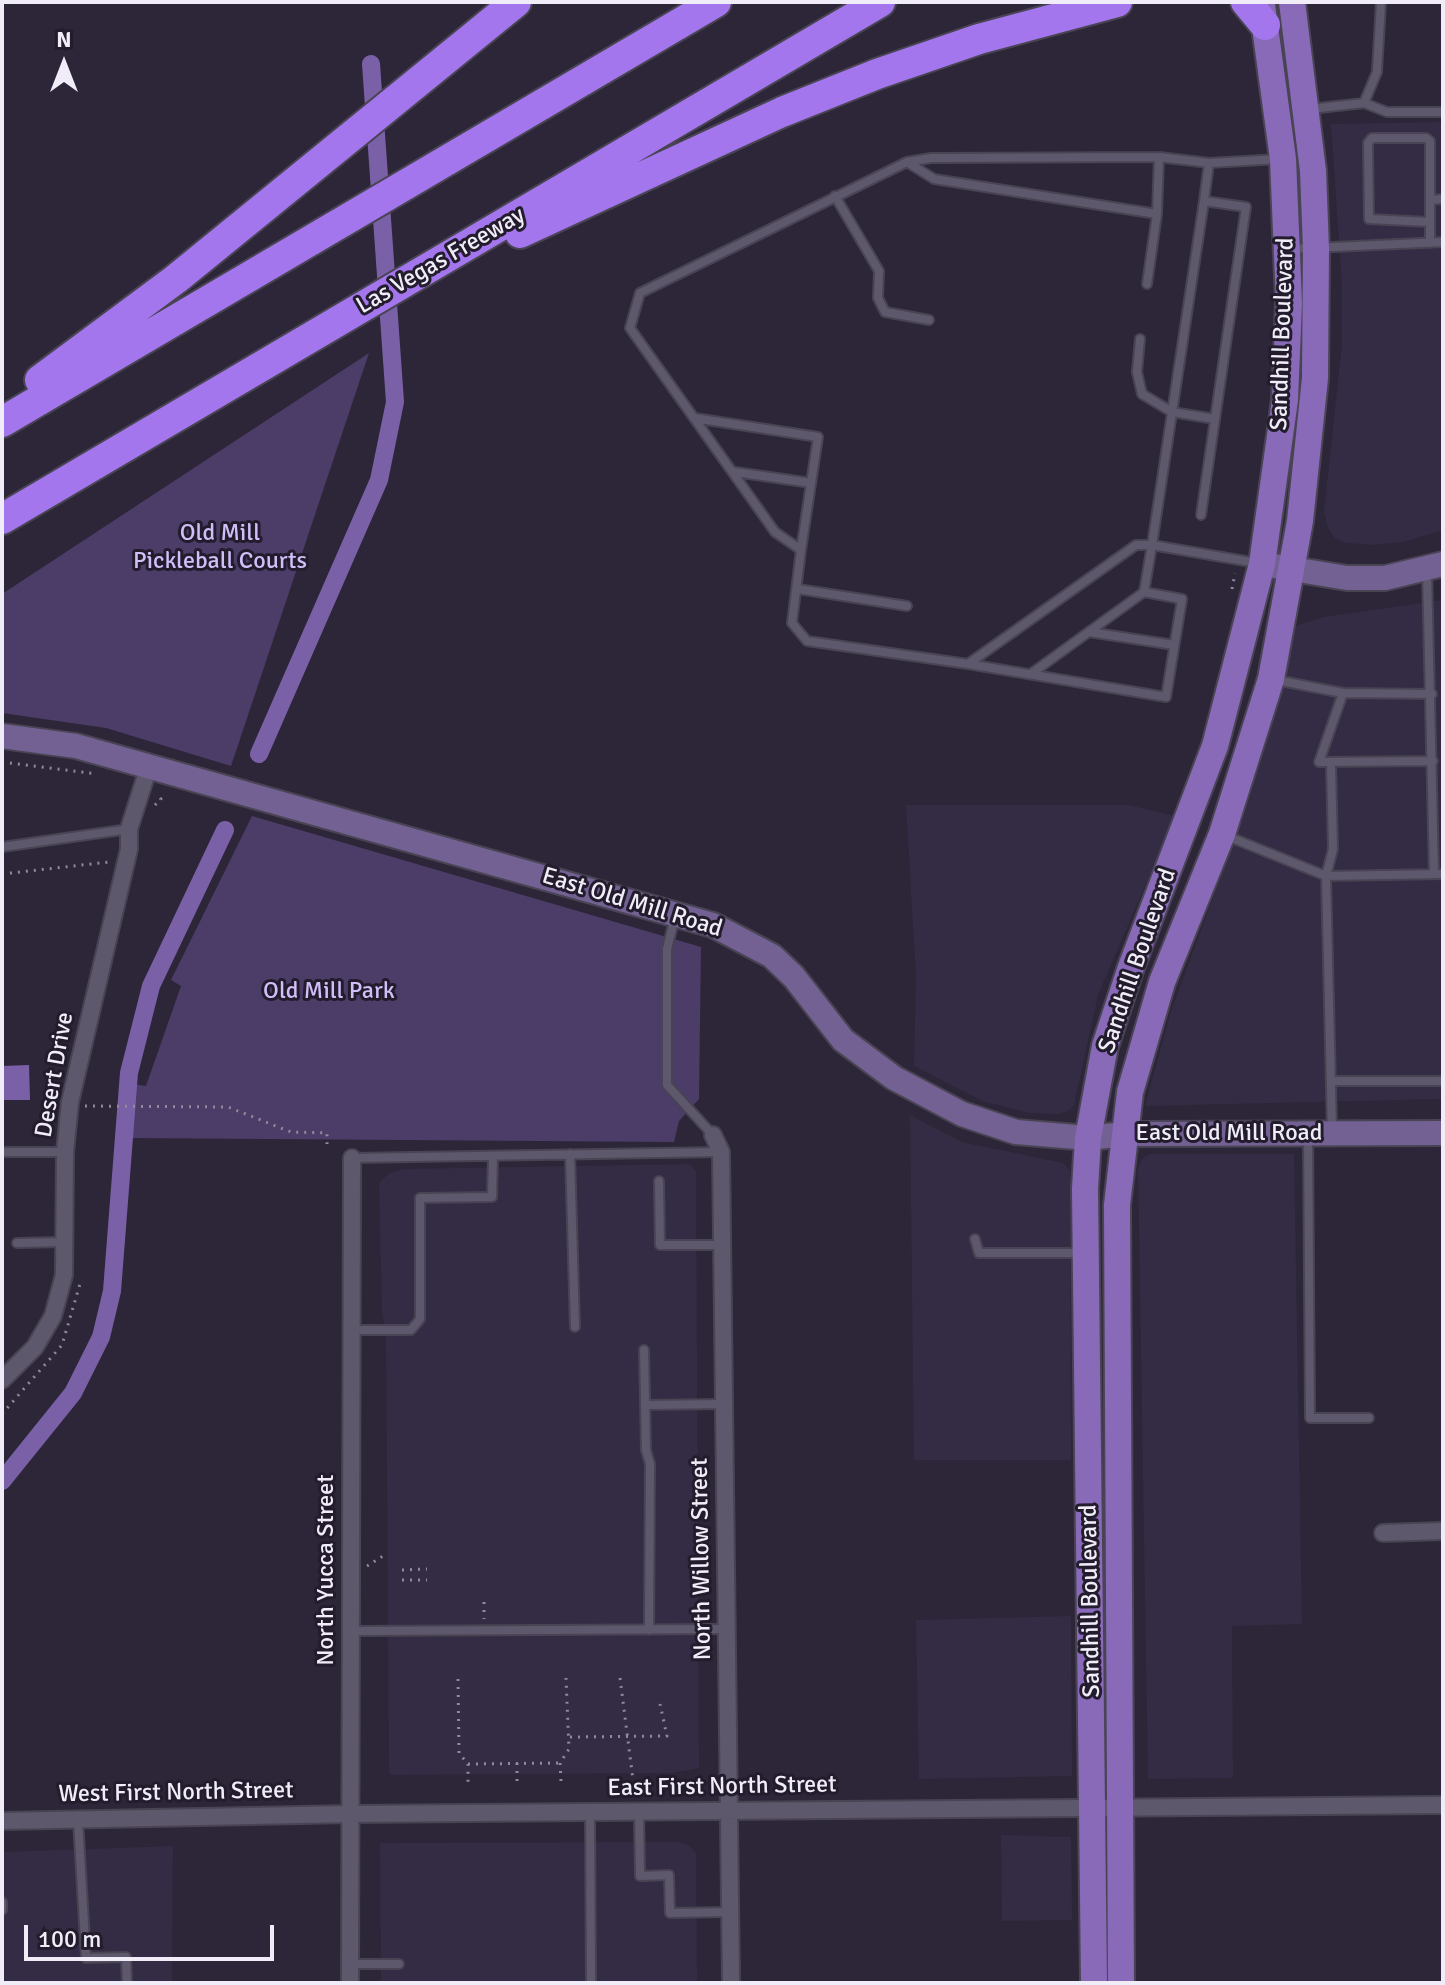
<!DOCTYPE html>
<html>
<head>
<meta charset="utf-8">
<style>
	body { margin:0 }
	#map { position:relative; width:1445px; height:1985px; overflow:hidden; background:#2c2638; font-family:Signika,sans-serif }
	canvas { display:block }
	.frame { position:absolute; inset:0; border:4px solid #f0ecf8; pointer-events:none }
	.north { position:absolute; left:24px; top:24px; width:80px; height:80px; -webkit-text-stroke:6px #221c2d; paint-order:stroke; rotate:0deg; font-size:22px; font-weight:700; line-height:32px; text-align:center; color:#f0ecf8 }
	.north::after { content:''; display:block; margin:auto; width:28px; height:36px; background:#f0ecf8; clip-path:polygon(50% 0,100% 100%,50% 72%,0 100%) }
	.scale { position:absolute; left:24px; top:1925px; width:250px; height:36px; box-sizing:border-box; border:4px solid #f0ecf8; border-top:0; padding-left:10px; font-size:24px; line-height:28px; white-space:nowrap; color:#f0ecf8; -webkit-text-stroke:6px #221c2d; paint-order:stroke }
</style>
</head>
<body>
<div id="map">
<canvas width="1445" height="1985"></canvas>
<div class="frame"></div>
<div class="north">N</div>
<div class="scale">100 m</div>
</div>
<script>
const ctx = document.querySelector('canvas').getContext('2d');
ctx.lineJoin = 'round';
function fillPath(path, color) {
  ctx.fillStyle = color;
  ctx.fill(path, 'evenodd');
}
function toPath(rows) {
  const path = new Path2D();
  for (const r of rows) {
    path.moveTo(r[0], r[1]);
    for (let i = 2; i < r.length; i += 2) path.lineTo(r[i], r[i + 1]);
  }
  return path;
}
function trace(path, color, width, dash) {
  ctx.strokeStyle = color;
  ctx.lineWidth = width;
  ctx.lineCap = dash ? 'butt' : 'round';
  ctx.setLineDash(dash || []);
  ctx.stroke(path);
}
function drawText(font, color, halo, rows, align = 'center') {
  ctx.font = font + ' Signika,sans-serif';
  ctx.lineWidth = 6;
  ctx.setLineDash([]);
  ctx.textBaseline = 'middle';
  ctx.strokeStyle = halo;
  ctx.fillStyle = color;
  for (const [text, x, y, turn = 0] of rows) {
    ctx.save();
    ctx.translate(x, y);
    ctx.rotate((+turn || 0) * Math.PI / 180);
    ctx.textAlign = isNaN(turn) ? turn : align;
    if (halo) ctx.strokeText(text, 0, 0);
    ctx.fillText(text, 0, 0);
    ctx.restore();
  }
}
fillPath(toPath([
	[1443,122,1443,530,1403,542,1373,545,1346,543,1334,537,1328,528,1324,512,1342,344,1342,283,1331,124],
	[1443,600,1443,1099,1145,1106,1171,1011,1246,809,1276,708,1293,627,1323,617],
	[906,805,1129,805,1175,816,1098,995,1074,1105,1070,1110,1059,1114,1030,1113,982,1101,914,1066,916,976],
	[910,1115,962,1142,1063,1163,1070,1171,1071,1460,914,1460],
	[1149,1154,1294,1154,1302,1624,1232,1626,1233,1778,1148,1779,1138,1170,1141,1160],
	[690,1164,696,1171,699,1768,672,1773,392,1775,389,1773,386,1338,382,1312,379,1183,388,1174,403,1169],
	[1071,1616,1072,1776,919,1779,916,1620],
	[1001,1835,1071,1837,1072,1920,1002,1921],
	[679,1842,689,1845,696,1853,697,1983,381,1983,380,1843],
	[173,1846,172,1983,2,1983,2,1852]
]), '#342c44');
fillPath(toPath([
	[369,353,231,766,106,728,2,713,2,594],
	[252,816,701,947,699,1099,679,1121,674,1142,128,1138,133,1084,146,1086,181,986,171,980]
]), '#4c3c68');
fillPath(toPath([
	[29,1065,30,1100,2,1100,2,1066]
]), '#7a61a7');
trace(toPath([
	[259,754,379,480,395,402,371,64],
	[2,1481,73,1393,101,1337,112,1291,129,1073,151,986,225,830]
]), '#7a61a7', 18);
const lane = toPath([
	[1364,103,1377,72,1381,2],
	[1310,109,1364,103,1387,112,1443,112],
	[907,162,934,179,1157,214],
	[1209,163,1280,159],
	[835,196,879,271,878,298,885,312,929,320],
	[1430,222,1369,219,1368,143,1372,138,1426,138,1430,141,1430,200],
	[1430,243,1430,200,1443,199],
	[1289,249,1443,242],
	[1147,284,1157,214,1159,157],
	[1140,339,1137,372,1142,394,1172,412,1215,419],
	[694,418,818,437,801,550],
	[735,472,811,483],
	[1201,515,1246,207,1204,201],
	[1427,571,1434,874],
	[798,589,907,606],
	[1089,632,1174,645],
	[968,664,1166,697,1182,599,1144,592,1152,545,1204,201,1209,163,1159,157,931,158,907,162,640,293,630,328,775,532,801,550,792,623,807,641,968,664,1136,545,1152,545,1257,563],
	[1032,673,1144,592],
	[1276,680,1343,693,1432,694],
	[1343,693,1319,762,1433,761],
	[1331,764,1333,849,1326,876,1332,1130],
	[1227,836,1326,876,1443,874],
	[2,847,129,829],
	[675,917,667,949,667,1085,713,1135],
	[1331,1081,1443,1081],
	[1308,1134,1310,1418,1369,1418],
	[2,1152,65,1152],
	[570,1154,575,1327],
	[352,1158,721,1152],
	[659,1181,660,1245,722,1245],
	[975,1239,979,1253,1083,1253],
	[17,1243,64,1242],
	[351,1330,411,1330,420,1319,420,1198,492,1197,493,1156],
	[644,1350,646,1450,650,1464,649,1630],
	[645,1405,724,1404],
	[352,1631,726,1629],
	[590,1812,591,1983],
	[639,1812,640,1876,669,1875,670,1913,730,1912],
	[78,1820,86,1958,126,1957,127,1983],
	[2,1902,2,1910],
	[351,1964,399,1964]
]);
const street = toPath([
	[713,1135,721,1152,731,1983],
	[2,1380,35,1347,53,1316,64,1275,65,1152,70,1102,129,849,129,829,149,766],
	[1383,1533,1443,1531],
	[2,1821,350,1814,1443,1805],
	[350,1983,352,1158]
]);
const secondary = toPath([
	[1262,564,1347,578,1385,578,1443,564],
	[2,736,76,746,713,925,772,956,794,977,843,1040,894,1078,962,1114,1016,1132,1088,1138,1125,1134,1443,1133]
]);
const primary = toPath([
	[1094,1983,1085,1189,1088,1138,1105,1046,1131,967,1215,746,1262,564,1285,400,1289,303,1283,159,1262,5],
	[1121,1983,1117,1205,1130,1092,1162,982,1222,834,1271,679,1300,521,1315,378,1316,249,1313,171,1292,2]
]);
const highway = toPath([
	[1246,2,1265,25],
	[520,233,782,112,877,74,979,39,1117,2],
	[40,380,176,279,516,2],
	[2,422,716,2],
	[2,519,880,2]
]);
trace(lane, '#494453', 12);
trace(street, '#494453', 20);
trace(secondary, '#494453', 28);
trace(primary, '#494453', 30);
trace(highway, '#494453', 34);
trace(toPath([
	[1232,589,1235,573],
	[2,762,97,774],
	[155,805,161,799,157,794],
	[2,874,109,862],
	[85,1106,228,1107,291,1132,327,1133,327,1144],
	[2,1414,62,1345,80,1284],
	[367,1566,383,1556],
	[402,1570,427,1569],
	[402,1580,427,1580],
	[484,1602,484,1619],
	[620,1678,633,1780],
	[458,1679,459,1753,468,1764,468,1782],
	[570,1737,667,1736,660,1704],
	[517,1763,517,1781],
	[468,1764,560,1763],
	[561,1781,560,1763,569,1749,566,1678]
]), '#8f8a99', 3, [2, 6]);
trace(lane, '#5e586c', 8);
trace(street, '#5e586c', 16);
trace(secondary, '#736193', 24);
trace(primary, '#886ab9', 26);
trace(highway, '#a476ed', 30);
drawText('24px', '#f0ecf8', '#221c2d', [
	["Las Vegas Freeway",441,261,-30],
	["Sandhill Boulevard",1283,334,-88],
	["East Old Mill Road",632,903,17],
	["Sandhill Boulevard",1138,961,-71],
	["Desert Drive",55,1075,-80],
	["East Old Mill Road",1229,1134],
	["North Willow Street",702,1559,-91],
	["North Yucca Street",327,1570,-90],
	["Sandhill Boulevard",1091,1601,-91],
	["East First North Street",722,1787,-1],
	["West First North Street",176,1793,-1]
]);
drawText('24px', '#d1bef9', '#221c2d', [
	["Old Mill",220,534],
	["Pickleball Courts",220,562],
	["Old Mill Park",329,992]
]);
</script>
</body>
</html>
